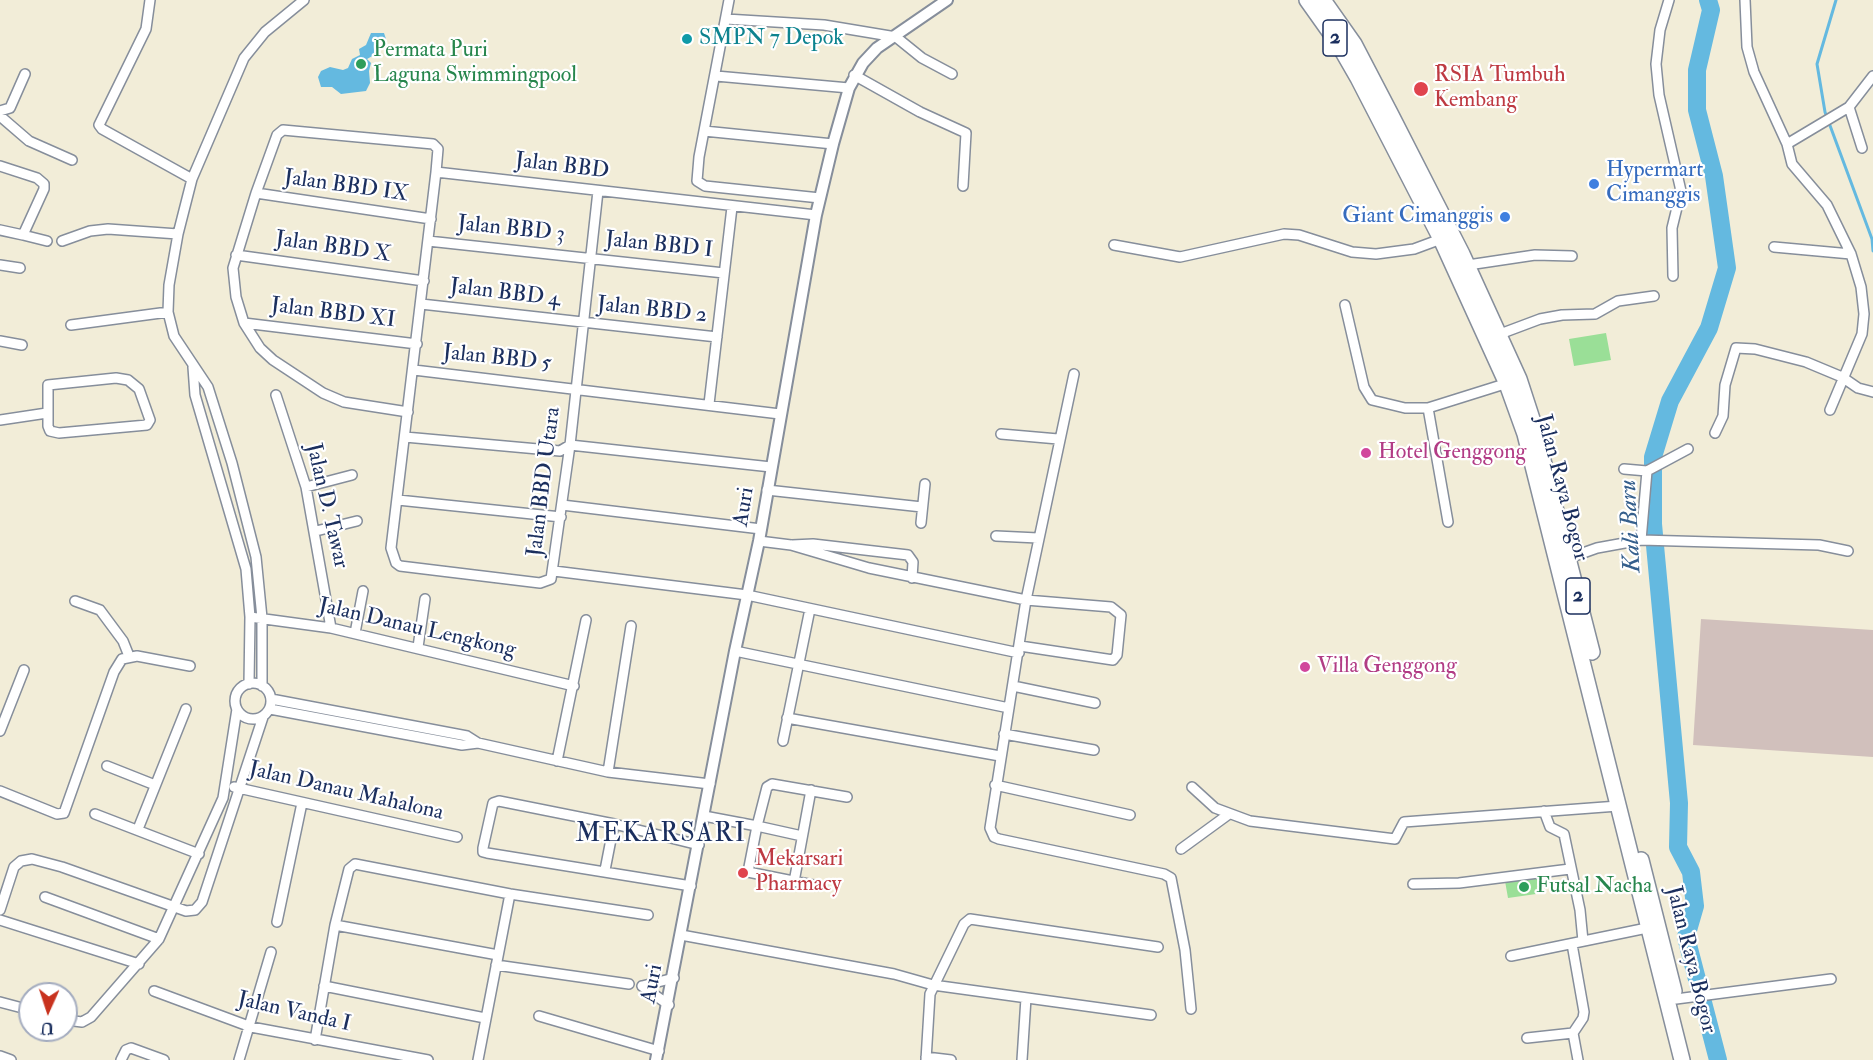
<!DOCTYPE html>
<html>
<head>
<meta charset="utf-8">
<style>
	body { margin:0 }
	#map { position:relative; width:1873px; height:1060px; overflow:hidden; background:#f2edd8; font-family:"IM FELL Double Pica",serif }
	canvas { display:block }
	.north { position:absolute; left:18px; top:982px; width:60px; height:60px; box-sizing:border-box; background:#fff; border:2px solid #a4acbf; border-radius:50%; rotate:183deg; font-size:16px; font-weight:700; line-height:24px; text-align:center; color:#1b2f5e }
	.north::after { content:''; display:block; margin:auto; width:21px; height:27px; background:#c8321e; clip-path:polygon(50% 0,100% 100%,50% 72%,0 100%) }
</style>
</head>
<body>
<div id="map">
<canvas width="1873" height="1060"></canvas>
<div class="north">U</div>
</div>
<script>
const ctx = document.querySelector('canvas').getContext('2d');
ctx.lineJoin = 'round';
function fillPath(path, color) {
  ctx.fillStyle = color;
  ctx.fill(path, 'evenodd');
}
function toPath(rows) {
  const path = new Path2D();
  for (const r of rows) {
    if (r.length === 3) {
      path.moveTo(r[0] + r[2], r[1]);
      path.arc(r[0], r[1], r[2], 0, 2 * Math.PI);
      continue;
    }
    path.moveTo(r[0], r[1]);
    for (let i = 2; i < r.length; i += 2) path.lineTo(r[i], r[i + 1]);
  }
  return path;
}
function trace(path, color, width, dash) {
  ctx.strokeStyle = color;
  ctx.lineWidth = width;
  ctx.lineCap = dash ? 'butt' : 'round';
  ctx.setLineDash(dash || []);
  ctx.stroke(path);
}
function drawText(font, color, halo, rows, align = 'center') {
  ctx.font = font + ' "IM FELL Double Pica",serif';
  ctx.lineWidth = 4.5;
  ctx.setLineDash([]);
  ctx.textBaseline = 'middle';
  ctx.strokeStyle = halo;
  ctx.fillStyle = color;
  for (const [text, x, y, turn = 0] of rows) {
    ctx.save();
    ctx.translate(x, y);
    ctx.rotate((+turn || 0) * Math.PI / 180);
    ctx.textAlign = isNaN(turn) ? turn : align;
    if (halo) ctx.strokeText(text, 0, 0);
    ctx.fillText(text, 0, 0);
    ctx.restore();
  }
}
fillPath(toPath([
	[1701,619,1873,630,1873,757,1693,745]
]), '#d1c0bc');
fillPath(toPath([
	[1606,333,1611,360,1574,366,1569,339],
	[1541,876,1543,893,1508,898,1505,881]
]), '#9adf97');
fillPath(toPath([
	[371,33,384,33,386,39,376,54,367,59,371,63,369,71,370,83,366,91,341,94,332,87,321,87,318,77,321,71,330,67,343,70,348,68,352,59,360,55,359,49,366,45]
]), '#64b9e0');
trace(toPath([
	[1836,0,1817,64,1825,112,1872,239,1873,251]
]), '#64b9e0', 3);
trace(toPath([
	[1708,0,1711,10,1697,70,1697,110,1714,176,1727,268,1709,328,1670,401,1653,457,1653,524,1679,803,1678,847,1691,872,1695,906,1686,937,1718,1060]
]), '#64b9e0', 18);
const minor = toPath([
	[150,0,146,29,99,125,102,129,192,179],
	[729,0,699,157,697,181,705,186,820,198],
	[1669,0,1660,30,1656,64,1659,95,1681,191,1672,228,1673,276],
	[1745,0,1747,47,1754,72,1787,144,1792,164,1827,205,1851,254,1861,287,1864,314,1862,334,1830,410],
	[726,19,824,25,896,37,922,58,952,74],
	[854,75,920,112,966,133,963,186],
	[716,76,849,88],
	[1849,107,1862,148],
	[0,111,10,108,25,74],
	[0,116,29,141,72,160],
	[704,131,833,144],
	[1787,144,1849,107,1873,76],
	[0,166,37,178,44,184,44,189,23,235,0,230],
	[598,191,570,445,551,579,540,583,400,566,396,563,391,548,436,172,816,215],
	[256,193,431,219],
	[23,235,47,241],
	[62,241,90,231,108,229,178,234],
	[428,241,724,273],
	[1114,245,1180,257,1284,234,1299,235,1352,252,1376,254,1414,249,1441,239],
	[1774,247,1851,254],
	[236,255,424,281],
	[0,265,20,268],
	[1468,265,1535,255,1572,256],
	[421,304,717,337],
	[1345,305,1364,387,1372,400,1405,408,1428,408,1511,382],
	[244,323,417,344],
	[71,325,168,312],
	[1500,334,1540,319,1562,315,1595,314,1618,301,1654,296],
	[0,341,22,345],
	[193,367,195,395,246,569,250,617,249,684],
	[414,370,780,414],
	[1074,374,1026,600,990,828,994,837,999,839,1164,874,1171,878,1185,950,1191,1009],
	[116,378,128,380,139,389,150,420,147,425,59,433,50,431,48,426,48,385,116,378],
	[276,395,306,487,331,628],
	[709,404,732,207],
	[1428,408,1448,522],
	[408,412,344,402,323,393,273,360,260,348,244,323,236,297,233,268,256,193,277,135,283,130,433,144,438,149,436,172],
	[0,420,47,413],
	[1715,433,1723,416,1725,385,1736,348,1755,349,1806,362,1842,377,1858,388,1873,392],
	[1001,434,1058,439],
	[405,437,560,451,570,445,771,467],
	[1624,469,1647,471],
	[306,487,352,475],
	[767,490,922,507],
	[398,500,561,517],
	[562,505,761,529],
	[921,523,925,484],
	[316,531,357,521],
	[996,536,1038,538],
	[1641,540,1647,471,1688,449],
	[759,541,791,545,869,568,1026,600,1111,607,1121,615,1117,655,1113,660,1020,646],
	[792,545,813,544,908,555,913,562,912,578],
	[1569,558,1597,548,1641,540,1819,545,1848,551],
	[554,571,747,595,1019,653],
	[75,601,100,610,123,641,129,656],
	[250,617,331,628,574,686],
	[355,633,363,591],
	[418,647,425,599],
	[735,651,1009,708],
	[253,701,18],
	[262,686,262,618,256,557,232,463,208,387,174,336,168,312,169,285,178,234,192,179,244,58,265,32,304,0],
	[1013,686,1095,703],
	[271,699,467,736,478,743,608,772,710,784],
	[270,709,462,745,478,743],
	[787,718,1000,756],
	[0,731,24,670],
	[1004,734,1094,750],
	[783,741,810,609],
	[557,761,586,620],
	[107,766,155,785],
	[608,772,631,626],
	[995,785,1130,815],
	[234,787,457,837],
	[1192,787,1215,808,1250,821,1395,839,1404,822,1618,806],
	[0,791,57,814,64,813,114,672,122,659,137,656,190,666],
	[1544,811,1550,827,1564,834,1580,910,1583,941],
	[95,814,199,854],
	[704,816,757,826,767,787,772,784,847,797],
	[138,829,186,709],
	[802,836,757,826,748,872,818,886],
	[1181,849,1229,814],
	[605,870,614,824],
	[794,882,811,790],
	[1413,884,1459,883,1570,869],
	[691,886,487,853,483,852,483,848,493,803,499,801,614,824,699,845],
	[45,897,159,939,91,1017,82,1022,66,1020],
	[0,910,14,867,21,861,32,859,62,867,186,911,195,910,202,902,263,717],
	[0,920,139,964],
	[277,922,302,803],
	[335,925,498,955],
	[681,935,894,974,933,985,1151,1015],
	[159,939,223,798,237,709],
	[1572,944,1584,1012,1583,1018,1573,1033,1578,1060],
	[1511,956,1647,928],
	[496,965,629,984],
	[324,986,485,1018],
	[642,986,669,1005],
	[642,986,674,978],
	[154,991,251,1027,428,1060],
	[1676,999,1831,979],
	[0,1002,30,1010],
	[539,1016,659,1051],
	[1527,1038,1573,1033],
	[315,1040,335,925,349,869,355,864,510,894,648,915],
	[0,1056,11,1060],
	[926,1057,951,1060],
	[121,1060,126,1050,131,1048,164,1060],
	[239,1060,271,952],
	[478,1060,510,894],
	[926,1060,930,994,964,924,970,919,1158,947],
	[1022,1060,1026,998]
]);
const tertiary = toPath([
	[656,1060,735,651,759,541,816,215,833,144,849,88,863,63,877,48,947,0]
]);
const trunk = toPath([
	[1307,0,1339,45,1358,78,1441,239,1507,384,1525,434,1682,1060],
	[1323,0,1354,44,1391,115,1462,254,1519,379,1534,425,1592,652],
	[1641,860,1674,991]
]);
trace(minor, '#868e9b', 12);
trace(tertiary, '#868e9b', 14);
trace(trunk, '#868e9b', 18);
trace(minor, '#fff', 9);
trace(tertiary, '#fff', 10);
trace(trunk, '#fff', 15);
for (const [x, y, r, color] of [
	[687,39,6,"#0f9aa8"],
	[361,64,6,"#2e9e5b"],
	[1421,89,8,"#e0444e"],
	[1594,184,6,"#3f7fe0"],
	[1505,217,6,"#3f7fe0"],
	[1366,453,6,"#d1479c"],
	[1305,667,6,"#d1479c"],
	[743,873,6,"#e0444e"],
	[1524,887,6,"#2e9e5b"]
]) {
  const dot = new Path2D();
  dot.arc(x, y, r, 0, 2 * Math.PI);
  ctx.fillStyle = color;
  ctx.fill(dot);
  trace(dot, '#fff', 2);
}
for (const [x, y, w] of [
	[1335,38,24],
	[1578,596,24]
]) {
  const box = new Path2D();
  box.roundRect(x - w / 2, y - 18, w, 36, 4.5);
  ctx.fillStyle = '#fff';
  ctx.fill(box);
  trace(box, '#1b2f5e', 1.5);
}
drawText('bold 21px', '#1b2f5e', null, [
	["2",1335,38],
	["2",1578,596]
]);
drawText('22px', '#0d838f', '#fff', [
	["SMPN 7 Depok",699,39]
], 'left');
drawText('22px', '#27864d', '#fff', [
	["Permata Puri",373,51],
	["Laguna Swimmingpool",373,76],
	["Futsal Nacha",1536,887]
], 'left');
drawText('22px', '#be3a42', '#fff', [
	["RSIA Tumbuh",1434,76],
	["Kembang",1434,101],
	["Mekarsari",755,860],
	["Pharmacy",755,885]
], 'left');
drawText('22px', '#1b2f5e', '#fff', [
	["Jalan BBD",562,167,7],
	["Jalan BBD IX",346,187,8],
	["Jalan BBD 3",511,230,6],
	["Jalan BBD I",659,246,6],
	["Jalan BBD X",333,248,8],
	["Jalan BBD 4",505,294,7],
	["Jalan BBD 2",652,311,6],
	["Jalan BBD XI",333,314,7],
	["Jalan BBD 5",497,359,6],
	["Jalan BBD Utara",545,482,-83],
	["Jalan Raya Bogor",1561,488,75],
	["Jalan D. Tawar",326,506,77],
	["Auri",745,507,-81],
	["Jalan Danau Lengkong",417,629,13],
	["Jalan Danau Mahalona",346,792,13],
	["Jalan Raya Bogor",1690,960,76],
	["Auri",653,984,-79],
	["Jalan Vanda I",294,1013,13]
]);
drawText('22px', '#366cbe', '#fff', [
	["Hypermart",1606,171],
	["Cimanggis",1606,196],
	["Giant Cimanggis",1493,217,"right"]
], 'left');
drawText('22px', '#b23c85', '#fff', [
	["Hotel Genggong",1378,453],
	["Villa Genggong",1317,667]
], 'left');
drawText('italic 24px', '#355f8c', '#fff', [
	["Kali Baru",1632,526,-93]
]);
ctx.letterSpacing = '1.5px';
drawText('26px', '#1b2f5e', '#fff', [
	["MEKARSARI",661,835]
]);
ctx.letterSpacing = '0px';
</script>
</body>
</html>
